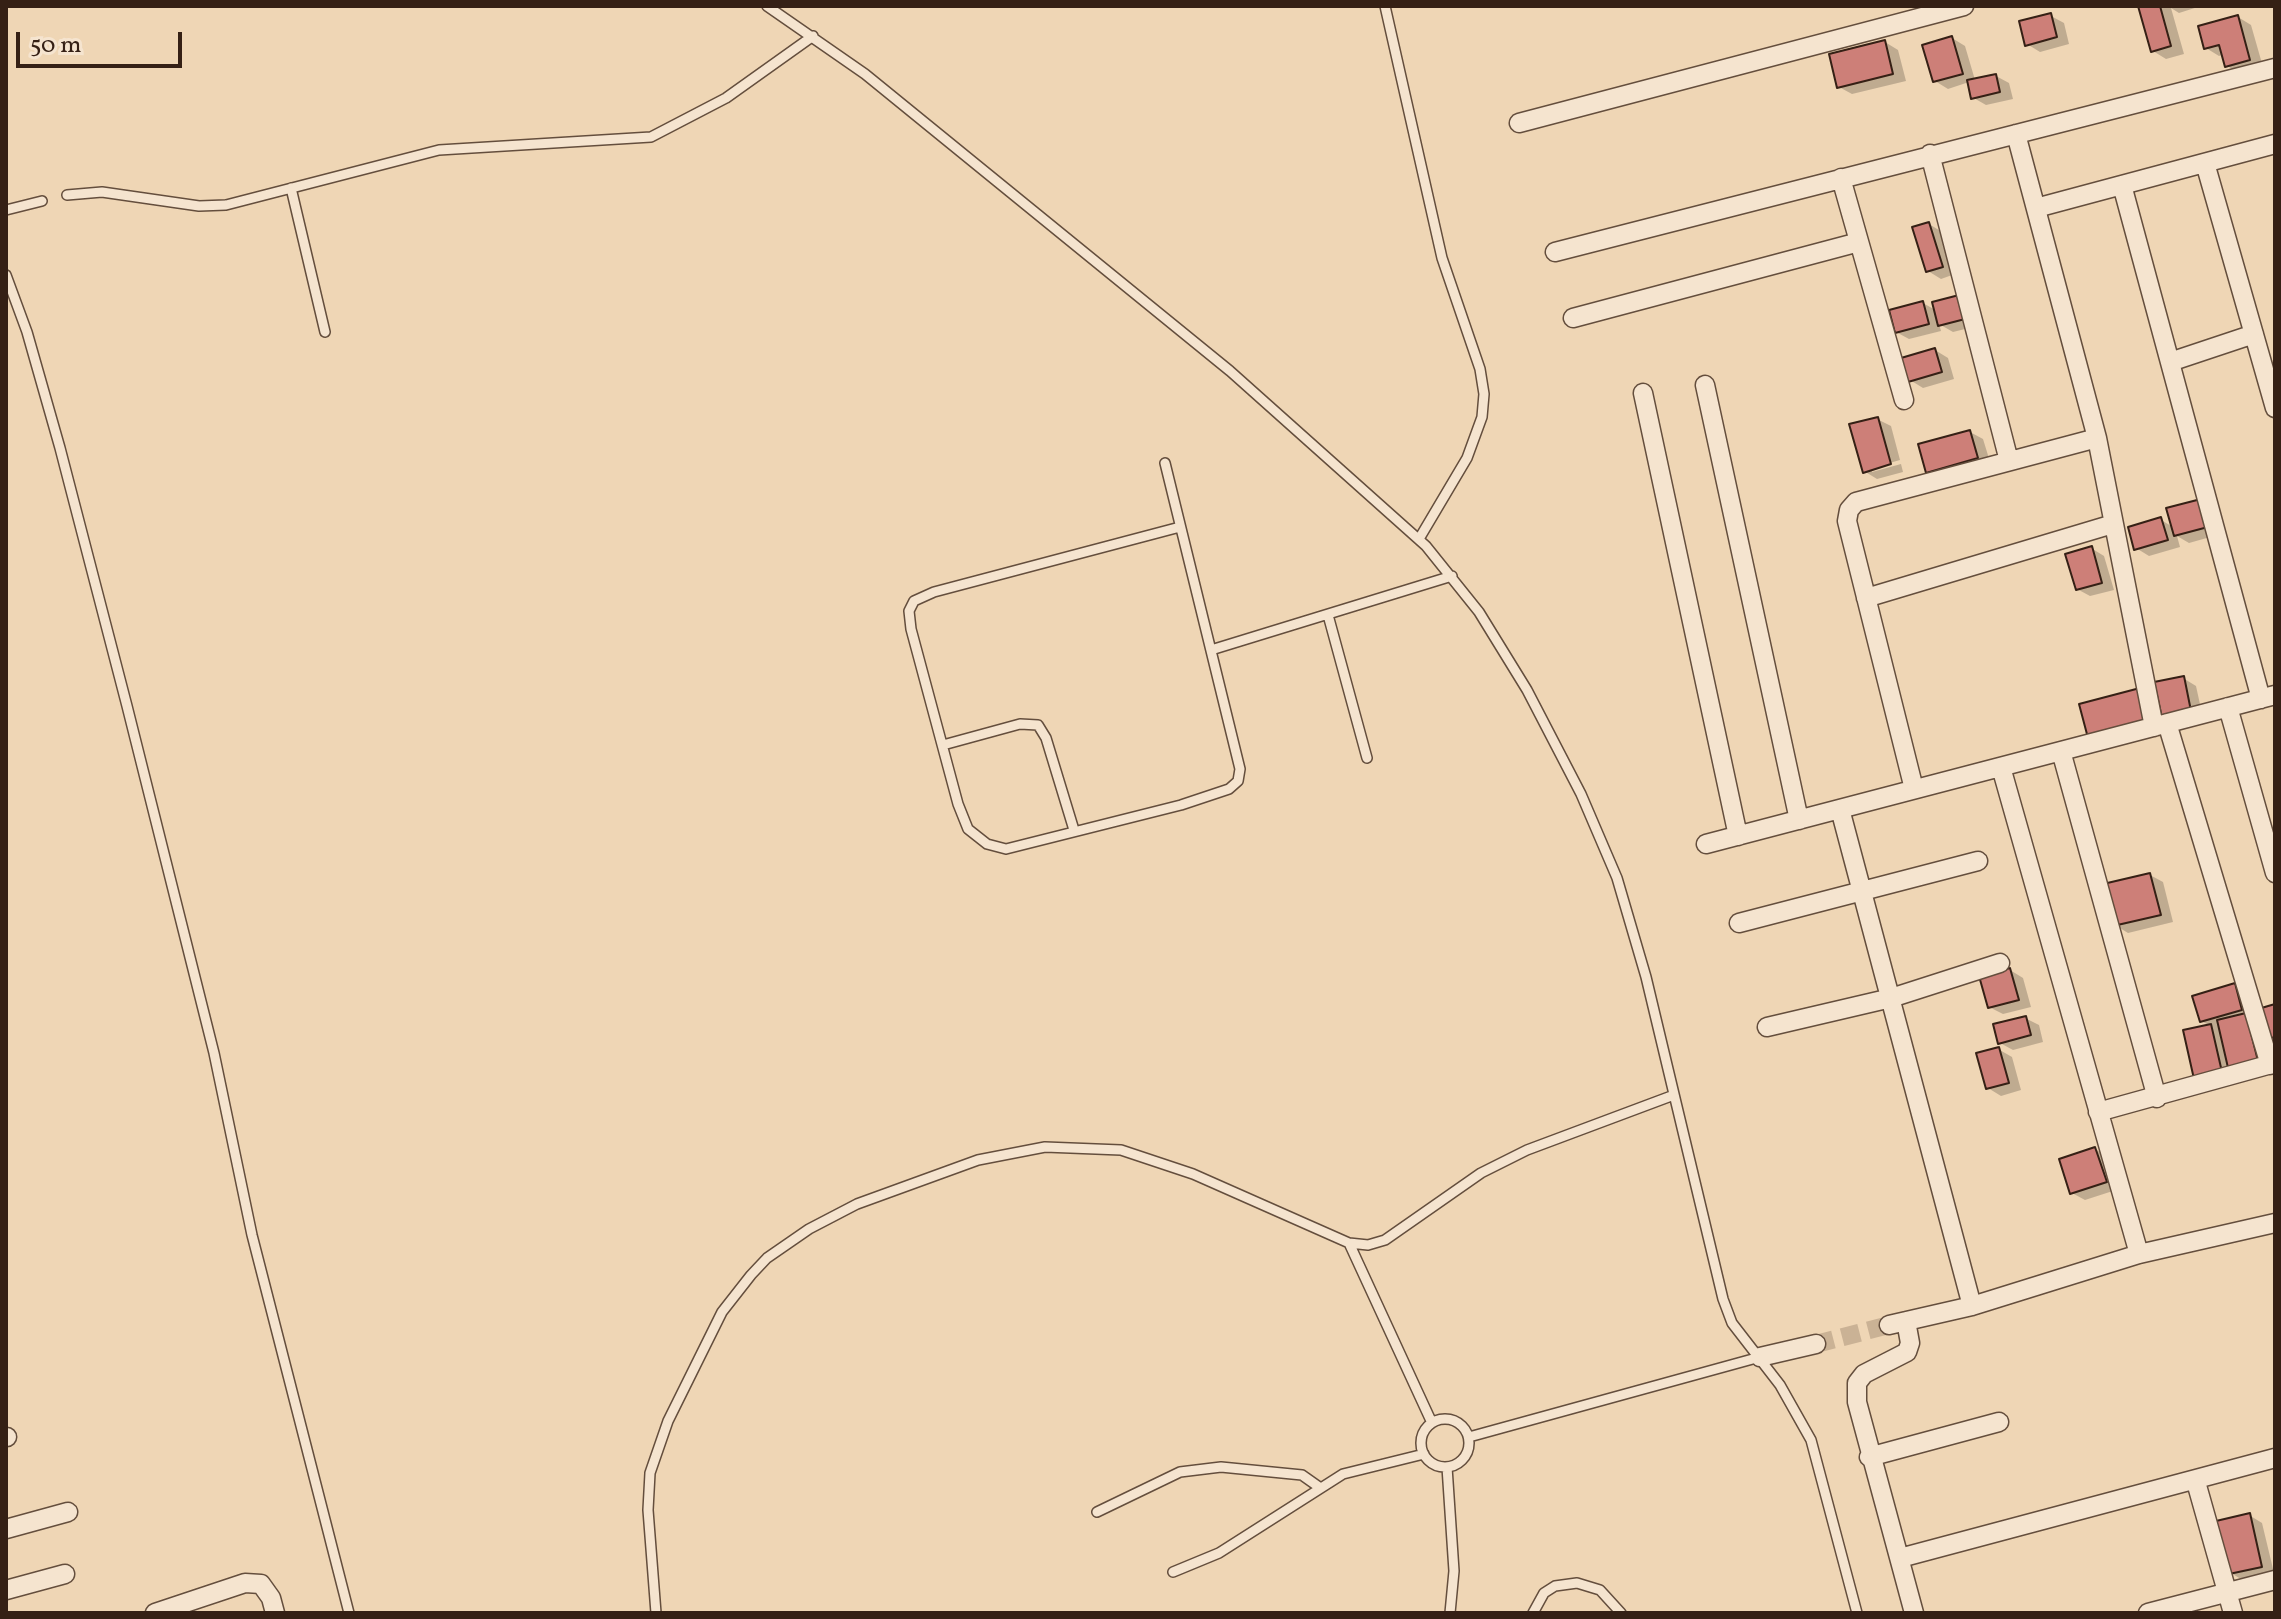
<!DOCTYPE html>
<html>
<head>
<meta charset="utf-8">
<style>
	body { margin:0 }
	#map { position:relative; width:2281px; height:1619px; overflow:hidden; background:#efd6b5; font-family:Vollkorn,serif }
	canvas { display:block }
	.frame { position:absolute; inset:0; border:8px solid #352015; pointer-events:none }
	.scale { position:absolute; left:16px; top:32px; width:166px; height:36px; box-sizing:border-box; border:4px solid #352015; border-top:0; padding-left:10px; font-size:24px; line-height:28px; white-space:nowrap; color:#352015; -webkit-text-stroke:6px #f5e4cf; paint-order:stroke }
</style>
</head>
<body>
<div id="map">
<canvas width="2281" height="1619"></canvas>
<div class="frame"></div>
<div class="scale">50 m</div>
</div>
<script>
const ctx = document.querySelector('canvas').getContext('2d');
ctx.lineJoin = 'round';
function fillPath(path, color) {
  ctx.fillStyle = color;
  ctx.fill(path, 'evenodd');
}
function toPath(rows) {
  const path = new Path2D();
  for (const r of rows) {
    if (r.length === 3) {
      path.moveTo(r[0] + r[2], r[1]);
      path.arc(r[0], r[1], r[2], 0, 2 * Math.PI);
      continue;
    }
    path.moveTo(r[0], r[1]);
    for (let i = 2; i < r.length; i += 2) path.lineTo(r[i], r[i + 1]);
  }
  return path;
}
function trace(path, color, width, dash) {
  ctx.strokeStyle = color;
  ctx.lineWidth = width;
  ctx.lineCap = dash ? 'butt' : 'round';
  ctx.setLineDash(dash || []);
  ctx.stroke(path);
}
fillPath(toPath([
	[2140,6,2201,6,2179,13,2171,8,2184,54,2166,59,2153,51],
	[2051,16,2064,23,2069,44,2040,52,2027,44],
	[2238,17,2251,25,2263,67,2240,73,2227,66,2224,54,2219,56,2206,48],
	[1952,38,1965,46,1975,80,1996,76,2009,83,2013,99,1986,105,1972,97,1969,82,1948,89,1935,81],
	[1885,42,1898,50,1906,81,1852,94,1839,87],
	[1929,224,1942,232,1955,274,1941,279,1928,271],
	[1923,303,1937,311,1935,304,1981,325,1953,332,1939,324,1941,331,1909,339,1896,332],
	[1935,350,1948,358,1954,379,1923,388,1910,380],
	[1877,419,1891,426,1900,460,1872,468,1872,472,1901,464,1903,472,1877,479,1864,471],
	[1970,432,1983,439,1991,465,1940,479,1927,472],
	[2169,510,2221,534,2189,543,2177,536,2180,547,2149,556,2136,548,2161,520,2173,527],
	[2091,548,2104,556,2114,590,2090,596,2077,589],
	[2183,678,2196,686,2203,718,2163,716],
	[2150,875,2163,882,2173,922,2128,933,2115,925],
	[2010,970,2023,978,2031,1007,2003,1014,1989,1007],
	[2234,985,2248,993,2271,1072,2209,1085,2211,1026,2201,1021],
	[2025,1018,2039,1025,2043,1042,2013,1050,2000,1043],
	[1998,1049,2012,1057,2021,1090,2001,1096,1988,1088],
	[2095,1149,2108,1157,2119,1189,2085,1200,2072,1193],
	[2249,1515,2262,1523,2274,1573,2244,1581,2231,1573]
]), '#0003');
const building = toPath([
	[2138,6,2160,6,2171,46,2151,52,2138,6],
	[2051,13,2057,37,2025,46,2019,21,2051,13],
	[2238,15,2250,60,2225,67,2219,45,2204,49,2198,26,2238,15],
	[1952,36,1963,74,1933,82,1922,45,1952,36],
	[1885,40,1893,74,1837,88,1829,54,1885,40],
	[1996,74,2000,92,1971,99,1967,80,1996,74],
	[1929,222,1943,267,1926,272,1912,227,1929,222],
	[1963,294,1969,318,1938,326,1932,302,1963,294],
	[1923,301,1929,324,1895,333,1889,310,1923,301],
	[1935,348,1942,372,1908,382,1901,358,1935,348],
	[1878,417,1891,464,1863,473,1849,424,1878,417],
	[1970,430,1978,458,1926,473,1918,444,1970,430],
	[2201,499,2208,527,2174,536,2166,508,2201,499],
	[2161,517,2168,540,2134,550,2128,527,2161,517],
	[2092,546,2102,583,2076,590,2065,554,2092,546],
	[2184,676,2191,711,2162,718,2154,682,2184,676],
	[2140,688,2148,722,2088,738,2079,704,2140,688],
	[2150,873,2161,915,2113,926,2103,884,2150,873],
	[2010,968,2019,1000,1988,1008,1979,976,2010,968],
	[2235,983,2242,1010,2200,1022,2192,996,2235,983],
	[2275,1004,2275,1037,2265,1040,2258,1009,2275,1004],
	[2246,1013,2259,1065,2229,1072,2217,1020,2246,1013],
	[2026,1016,2031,1035,1998,1044,1993,1024,2026,1016],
	[2211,1024,2222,1072,2194,1079,2183,1030,2211,1024],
	[1999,1047,2009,1083,1986,1089,1976,1053,1999,1047],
	[2095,1147,2107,1182,2070,1194,2059,1159,2095,1147],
	[2250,1513,2262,1567,2229,1574,2216,1521,2250,1513]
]);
fillPath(building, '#cd7f78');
trace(building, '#352015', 2);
trace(toPath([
	[1816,1344,1889,1325]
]), '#cab295', 18, [18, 9]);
const lane = toPath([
	[767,6,865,74,1230,371,1426,546,1479,612,1527,690,1581,794,1617,878,1646,977,1723,1299,1732,1323,1780,1385,1811,1440,1857,1613],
	[1385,6,1442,258,1480,369,1484,394,1482,417,1467,458,1419,539],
	[291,188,325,332],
	[67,195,102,192,199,206,226,205,439,150,651,137,726,98,813,36],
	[6,210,42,201],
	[6,275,27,332,60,448,127,706,214,1053,252,1235,349,1613],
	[1165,463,1240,769,1238,781,1229,789,1181,805,1006,849,987,844,968,829,958,804,911,629,909,611,914,601,934,592,1180,527],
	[1328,615,1367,758],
	[1211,650,1452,576],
	[943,745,1020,724,1038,725,1046,738,1074,830],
	[1349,1243,1432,1423],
	[1445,1443,24],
	[1469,1437,1760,1357],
	[1447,1467,1454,1571,1450,1613],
	[1097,1512,1180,1472,1221,1467,1302,1475,1319,1487],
	[1173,1572,1219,1553,1343,1474,1424,1454],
	[656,1613,648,1510,650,1473,668,1421,722,1312,751,1275,767,1258,809,1229,857,1204,978,1160,1045,1147,1121,1150,1193,1174,1349,1243,1368,1245,1385,1240,1481,1173,1527,1150,1674,1095],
	[1533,1613,1544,1593,1555,1586,1577,1583,1600,1590,1621,1613]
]);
const street = toPath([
	[1519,123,1964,6],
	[2016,134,2097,438,2154,727],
	[1930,154,2009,461],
	[2205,163,2275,408],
	[1841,178,1904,400],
	[2122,185,2261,699],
	[2036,208,2275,144],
	[1555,252,2275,68],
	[1573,318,1859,242],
	[2170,362,2254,334],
	[1705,385,1799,820],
	[1643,393,1738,836],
	[1866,598,2113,524],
	[2228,707,2275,873],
	[2167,723,2270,1065],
	[2061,751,2157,1098],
	[2001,767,2139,1254],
	[1914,789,1847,521,1849,510,1856,502,2097,438],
	[1840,809,1972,1306],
	[1706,844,2275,695],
	[1739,923,1978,861],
	[1767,1027,1891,998,2000,963],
	[2098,1112,2275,1063],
	[1906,1321,1910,1343,1907,1352,1864,1374,1857,1383,1857,1402,1914,1613],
	[1889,1325,1972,1306,2139,1254,2275,1223],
	[1760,1357,1816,1344],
	[6,1437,7,1437],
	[1869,1457,1999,1422],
	[2196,1482,2233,1613],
	[6,1529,68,1512],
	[1900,1558,2275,1458],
	[6,1590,65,1574],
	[155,1613,245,1583,261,1584,271,1598,275,1613],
	[2148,1613,2275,1580]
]);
trace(lane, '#644e3d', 12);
trace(street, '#644e3d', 21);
trace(lane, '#f5e4cf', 9);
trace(street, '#f5e4cf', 18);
</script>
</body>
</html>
